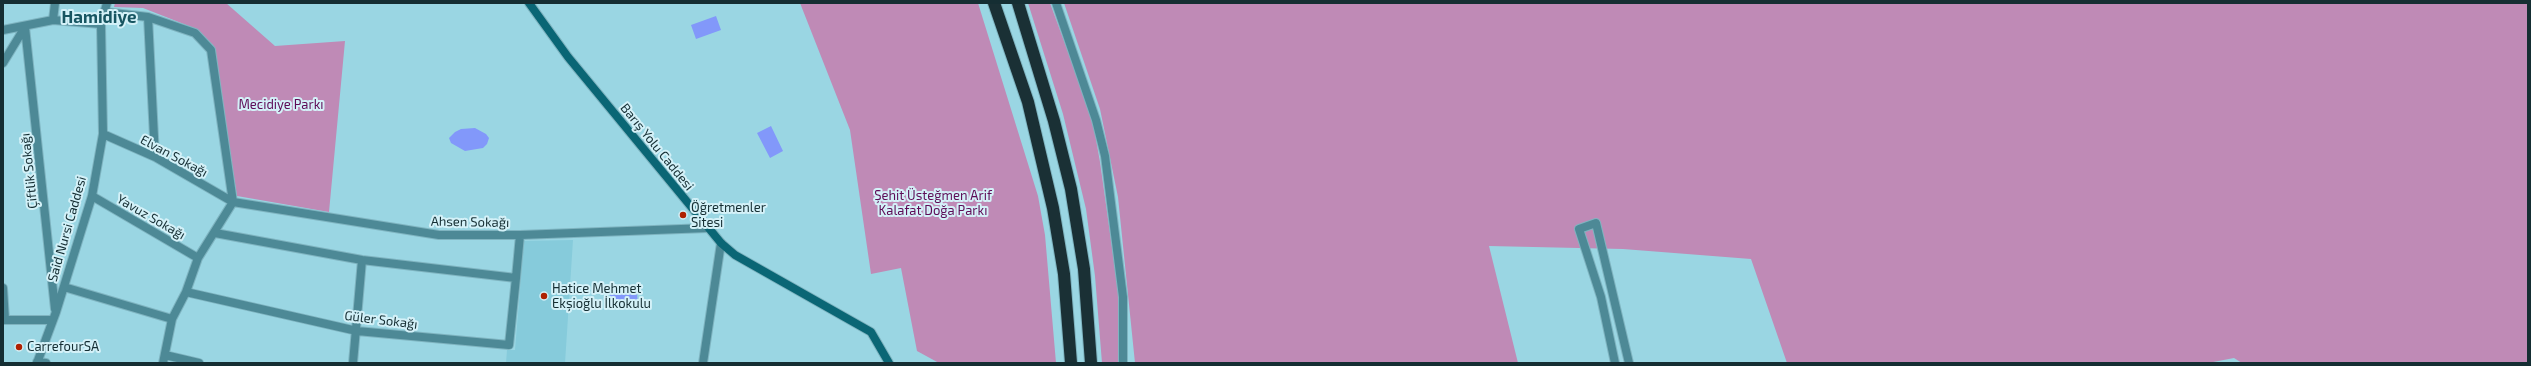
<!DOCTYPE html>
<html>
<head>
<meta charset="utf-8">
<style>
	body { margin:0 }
	#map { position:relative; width:2531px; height:366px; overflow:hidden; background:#9ad6e3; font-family:"Exo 2",sans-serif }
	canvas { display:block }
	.frame { position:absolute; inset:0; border:4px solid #152e33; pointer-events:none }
</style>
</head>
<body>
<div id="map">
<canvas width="2531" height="366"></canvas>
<div class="frame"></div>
</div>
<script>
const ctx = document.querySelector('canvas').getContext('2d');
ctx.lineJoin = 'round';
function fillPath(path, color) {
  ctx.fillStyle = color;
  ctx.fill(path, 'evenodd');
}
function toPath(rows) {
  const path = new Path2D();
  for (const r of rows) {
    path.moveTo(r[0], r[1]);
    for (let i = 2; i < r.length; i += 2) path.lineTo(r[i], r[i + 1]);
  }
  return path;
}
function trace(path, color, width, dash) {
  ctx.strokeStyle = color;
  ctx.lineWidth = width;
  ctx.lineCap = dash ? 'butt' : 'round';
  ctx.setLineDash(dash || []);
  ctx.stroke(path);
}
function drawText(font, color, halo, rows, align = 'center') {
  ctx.font = font + ' "Exo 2",sans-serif';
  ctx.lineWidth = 4;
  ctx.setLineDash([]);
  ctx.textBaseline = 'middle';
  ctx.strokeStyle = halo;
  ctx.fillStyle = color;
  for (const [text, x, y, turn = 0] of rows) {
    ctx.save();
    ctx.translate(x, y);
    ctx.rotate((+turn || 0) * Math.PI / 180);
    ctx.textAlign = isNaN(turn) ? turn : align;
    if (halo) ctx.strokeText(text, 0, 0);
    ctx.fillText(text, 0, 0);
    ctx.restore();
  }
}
fillPath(toPath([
	[573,240,565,363,506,363,507,350,515,350,524,241]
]), '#86cbdb');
fillPath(toPath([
	[115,3,226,3,275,46,345,41,329,212,237,196,213,45,194,28,143,8,114,7],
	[800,3,978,3,1038,196,1045,235,1056,363,939,363,917,351,901,268,871,274,850,130],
	[1028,3,1050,3,1092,117,1100,162,1119,297,1119,363,1102,363,1095,276,1086,209,1063,114],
	[1064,3,2528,3,2528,363,2242,363,2234,358,2208,363,1787,363,1751,259,1623,249,1489,246,1518,363,1135,363,1118,197,1100,109]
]), '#bf8ab6');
fillPath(toPath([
	[716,16,721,30,696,39,691,25],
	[771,126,783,151,770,158,757,133],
	[475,128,486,134,489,138,487,144,483,148,465,151,451,143,449,138,455,132,461,129],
	[637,293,638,308,611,308,610,294]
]), '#8298fa');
const minor = toPath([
	[1056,3,1096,120,1105,156,1123,297,1123,363],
	[105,12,148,17,195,33,211,50,233,202,198,258,186,292,172,319,163,363],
	[148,17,155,157],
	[53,20,55,3],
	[25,27,55,309],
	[3,30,53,20,101,24],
	[3,63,25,27],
	[103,134,155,157,233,202,439,235,520,235,708,228],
	[92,196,198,258],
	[215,233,362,260,516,278,520,235],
	[64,287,172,319],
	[3,288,5,320],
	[186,292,357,331,509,345,516,278],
	[3,320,53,320],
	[165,355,199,363],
	[37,362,46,363],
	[37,363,56,312,92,196,103,134,101,24,107,3],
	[353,363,362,260],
	[703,363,721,243],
	[1615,363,1601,297,1579,229,1596,223,1629,363]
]);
const secondary = toPath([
	[529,3,568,57,721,243,735,255,871,332,889,363]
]);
const motorway = toPath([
	[994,3,1028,102,1053,208,1064,274,1071,363],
	[1018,3,1054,121,1071,189,1084,269,1091,363]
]);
trace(minor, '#7fb4c0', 10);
trace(secondary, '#7fb4c0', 10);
trace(motorway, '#7fb4c0', 14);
trace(minor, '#4d8996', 8);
trace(secondary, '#0a6675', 8);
trace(motorway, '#1a3035', 12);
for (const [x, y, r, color] of [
	[683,215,4,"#af2102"],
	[544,296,4,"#af2102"],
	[19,347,4,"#af2102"]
]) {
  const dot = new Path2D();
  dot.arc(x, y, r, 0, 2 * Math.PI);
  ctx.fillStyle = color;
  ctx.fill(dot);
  trace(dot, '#d4f1f8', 1.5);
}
drawText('13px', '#5e0b56', '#d4f1f8', [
	["Mecidiye Parkı",281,105],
	["Şehit Üsteğmen Arif",933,196],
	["Kalafat Doğa Parkı",933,211]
]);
drawText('13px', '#152e33', '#d4f1f8', [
	["Barış Yolu Caddesi",657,147,51],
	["Elvan Sokağı",174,156,28],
	["Çiftlik Sokağı",29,171,-96],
	["Yavuz Sokağı",151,217,30],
	["Ahsen Sokağı",470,222,1],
	["Said Nursi Caddesi",67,229,-74],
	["Güler Sokağı",381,320,7]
]);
drawText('13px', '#152e33', '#d4f1f8', [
	["Öğretmenler",691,208],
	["Sitesi",691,223],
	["Hatice Mehmet",552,289],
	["Ekşioğlu İlkokulu",552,304],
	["CarrefourSA",27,347]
], 'left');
drawText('bold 17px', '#175561', '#d4f1f8', [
	["Hamidiye",99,17]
]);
</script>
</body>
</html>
